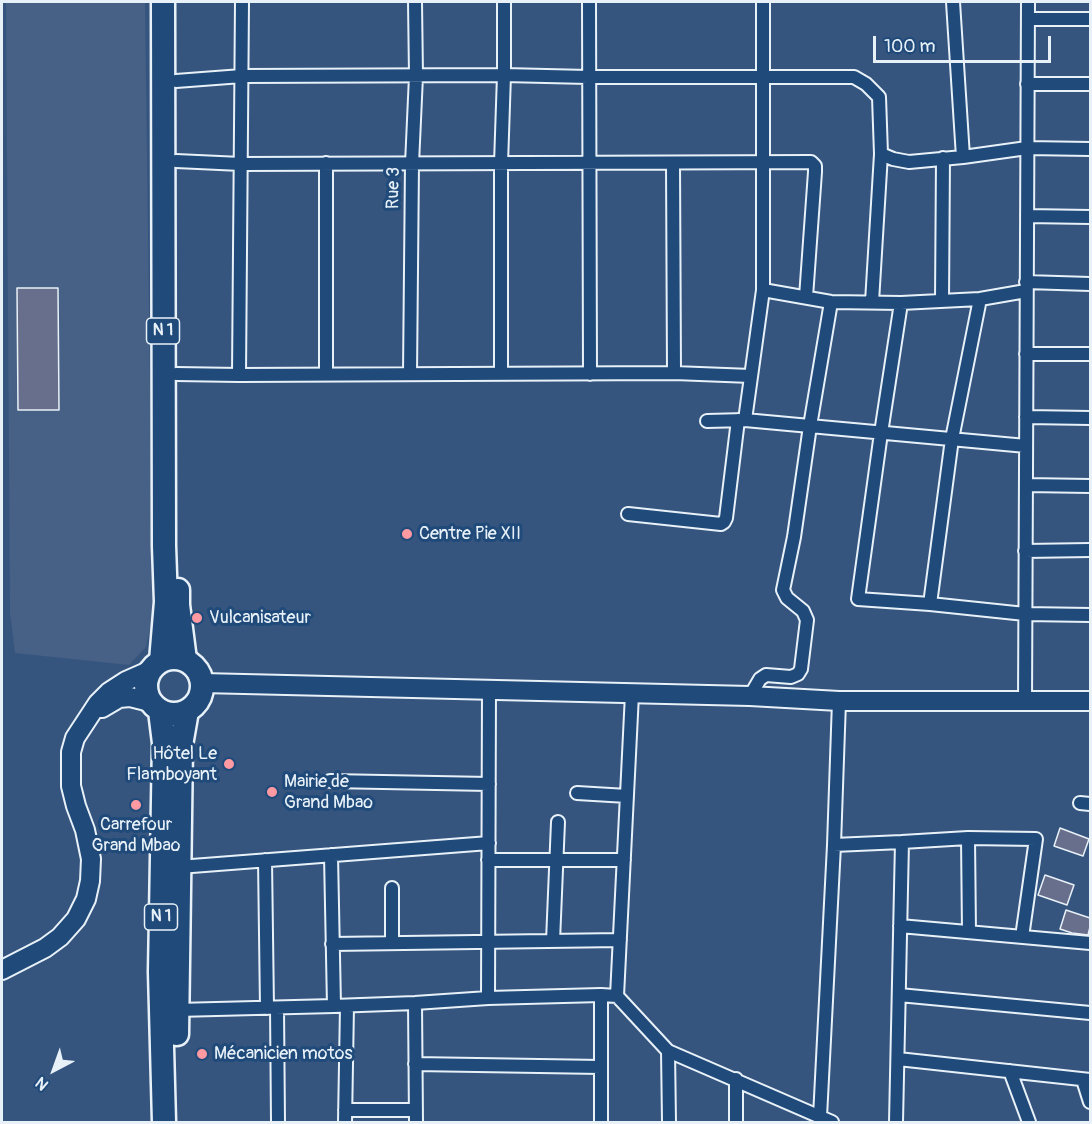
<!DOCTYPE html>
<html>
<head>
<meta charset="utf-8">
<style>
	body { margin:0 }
	#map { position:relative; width:1092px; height:1124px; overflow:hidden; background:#35557f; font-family:Pangolin,sans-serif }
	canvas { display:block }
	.frame { position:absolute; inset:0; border:3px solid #e8f1f8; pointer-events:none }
	.north { position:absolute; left:24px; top:1040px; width:60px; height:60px; -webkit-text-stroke:4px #1f4a7a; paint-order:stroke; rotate:221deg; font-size:16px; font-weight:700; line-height:24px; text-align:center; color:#e8f1f8 }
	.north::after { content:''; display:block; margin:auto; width:21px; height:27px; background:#e8f1f8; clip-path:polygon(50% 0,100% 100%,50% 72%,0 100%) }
	.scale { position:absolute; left:873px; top:36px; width:178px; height:27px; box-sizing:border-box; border:3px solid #e8f1f8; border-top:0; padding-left:8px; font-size:18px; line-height:21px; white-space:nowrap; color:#e8f1f8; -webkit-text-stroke:4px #1f4a7a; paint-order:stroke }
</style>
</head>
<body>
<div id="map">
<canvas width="1092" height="1124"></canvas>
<div class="frame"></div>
<div class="north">N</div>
<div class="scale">100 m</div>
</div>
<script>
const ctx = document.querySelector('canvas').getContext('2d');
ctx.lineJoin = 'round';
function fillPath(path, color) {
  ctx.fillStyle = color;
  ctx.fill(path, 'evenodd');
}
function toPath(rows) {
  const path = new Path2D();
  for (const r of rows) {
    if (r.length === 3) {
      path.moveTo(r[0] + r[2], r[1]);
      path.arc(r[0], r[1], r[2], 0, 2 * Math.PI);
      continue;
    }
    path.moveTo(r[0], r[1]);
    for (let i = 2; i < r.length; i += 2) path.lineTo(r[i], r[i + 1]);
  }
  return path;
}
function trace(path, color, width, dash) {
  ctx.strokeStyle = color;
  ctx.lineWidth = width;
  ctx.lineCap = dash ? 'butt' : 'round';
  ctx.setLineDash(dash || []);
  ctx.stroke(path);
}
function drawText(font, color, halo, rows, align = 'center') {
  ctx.font = font + ' Pangolin,sans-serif';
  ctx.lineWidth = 6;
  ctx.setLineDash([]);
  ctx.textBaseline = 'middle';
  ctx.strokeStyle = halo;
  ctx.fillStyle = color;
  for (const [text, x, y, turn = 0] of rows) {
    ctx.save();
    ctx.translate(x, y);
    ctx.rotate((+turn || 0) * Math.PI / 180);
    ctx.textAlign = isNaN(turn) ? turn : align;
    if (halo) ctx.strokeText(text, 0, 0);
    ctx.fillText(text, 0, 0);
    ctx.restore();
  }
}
fillPath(toPath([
	[6,2,145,2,153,615,146,647,129,665,15,653,10,613]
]), '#476085');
const building = toPath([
	[17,288,58,288,59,410,18,410,17,288],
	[1060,828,1089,839,1083,856,1054,846,1060,828],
	[1045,875,1074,885,1067,905,1038,895,1045,875],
	[1066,910,1090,918,1090,927,1088,935,1072,933,1060,929,1066,910]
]);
fillPath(building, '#686f8c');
trace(building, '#e8f1f8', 1.5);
const street = toPath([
	[589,2,590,374],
	[953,2,963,157],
	[1028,19,1090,19],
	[176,81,242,76,504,75,588,77,854,77,866,84,879,97,881,154,893,159,909,162,963,157,1027,148,1090,149],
	[1027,84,1090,84],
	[176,161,241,164,811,162,815,166,815,172,806,297],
	[673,163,674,373],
	[1027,216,1090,217],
	[1026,282,1090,284],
	[763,290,831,302,901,303,980,299,1026,291],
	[942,301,943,158],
	[872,302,881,154],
	[901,303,881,433,858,599,930,604,1025,614,1090,615],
	[1026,354,1090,354],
	[176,374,239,375,242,2],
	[326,374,326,163],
	[410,374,412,164,416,76,415,2],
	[501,374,501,164,504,75,504,2],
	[239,375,674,373,751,376],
	[1026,417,1090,418],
	[745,420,763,290,763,2],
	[707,421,745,420,1026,446],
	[1026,485,1090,486],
	[628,514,721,524,724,522,726,518,738,420],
	[1025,551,1090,550],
	[930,604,952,439,980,299],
	[750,696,760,679,766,675,791,677,798,674,801,669,807,620,803,611,787,598,783,590,794,537,810,426,831,302],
	[1025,702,1028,2],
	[330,781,489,784],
	[577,793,627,796],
	[1080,803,1090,804],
	[968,838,969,932],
	[902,842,968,838,1036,839,1022,937],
	[834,845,902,842,896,1122],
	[331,855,334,1006],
	[265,860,267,1008],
	[488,860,624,860],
	[179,867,489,843],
	[392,888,392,943],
	[900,926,1090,943],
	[553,941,558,822],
	[332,944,620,940],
	[601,995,601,1122],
	[899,995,1090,1013],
	[617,996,632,694],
	[488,998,489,690],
	[415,1003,416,1122],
	[277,1008,278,1122],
	[177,1010,334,1006,415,1003,488,998,601,995,617,996,668,1051,832,1122],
	[668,1051,669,1122],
	[898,1059,1090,1080],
	[415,1064,601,1067],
	[1010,1071,1029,1122],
	[736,1079,736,1122],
	[1083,1080,1090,1102],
	[345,1110,416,1110],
	[820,1117,834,845,839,701],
	[345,1122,347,1006]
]);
const secondary = toPath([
	[202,683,750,696,839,701,1090,701],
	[102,708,119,698,130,697,150,702],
	[2,970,45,948,60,937,76,919,86,899,90,881,91,859,85,830,76,806,71,786,71,752,75,738,98,703,109,692,126,681,151,670]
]);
const highway = toPath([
	[178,590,178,605,185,660],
	[174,686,28],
	[161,661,166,602,164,546,163,2],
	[160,711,164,743,160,972,164,1122],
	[177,1034,181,745,187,711]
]);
trace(street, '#e8f1f8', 16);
trace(secondary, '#e8f1f8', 22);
trace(highway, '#e8f1f8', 27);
trace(street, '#1f4a7a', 12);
trace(secondary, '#1f4a7a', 18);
trace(highway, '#1f4a7a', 22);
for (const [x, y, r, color] of [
	[407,534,6,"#ff9aa2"],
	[197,618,6,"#ff9aa2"],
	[229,764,6,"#ff9aa2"],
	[272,792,6,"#ff9aa2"],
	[136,805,6,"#ff9aa2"],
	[202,1054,6,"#ff9aa2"]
]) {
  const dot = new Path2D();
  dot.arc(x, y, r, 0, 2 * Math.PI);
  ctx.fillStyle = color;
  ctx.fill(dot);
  trace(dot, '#1f4a7a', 2);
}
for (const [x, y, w] of [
	[163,331,33],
	[161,917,33]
]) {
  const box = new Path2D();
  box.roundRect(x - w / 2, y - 13, w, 26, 4.5);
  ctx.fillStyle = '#1f4a7a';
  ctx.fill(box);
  trace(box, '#e8f1f8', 1.5);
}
drawText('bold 16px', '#e8f1f8', null, [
	["N 1",163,331],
	["N 1",161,917]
]);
drawText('18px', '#e8f1f8', '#1f4a7a', [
	["Rue 3",394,188,-89]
]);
drawText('18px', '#e8f1f8', '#1f4a7a', [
	["Centre Pie XII",419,534],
	["Vulcanisateur",209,618],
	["Hôtel Le",217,754,"right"],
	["Flamboyant",217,775,"right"],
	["Mairie de",284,782],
	["Grand Mbao",284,803],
	["Carrefour",136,825,"center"],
	["Grand Mbao",136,846,"center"],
	["Mécanicien motos",214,1054]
], 'left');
</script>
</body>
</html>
